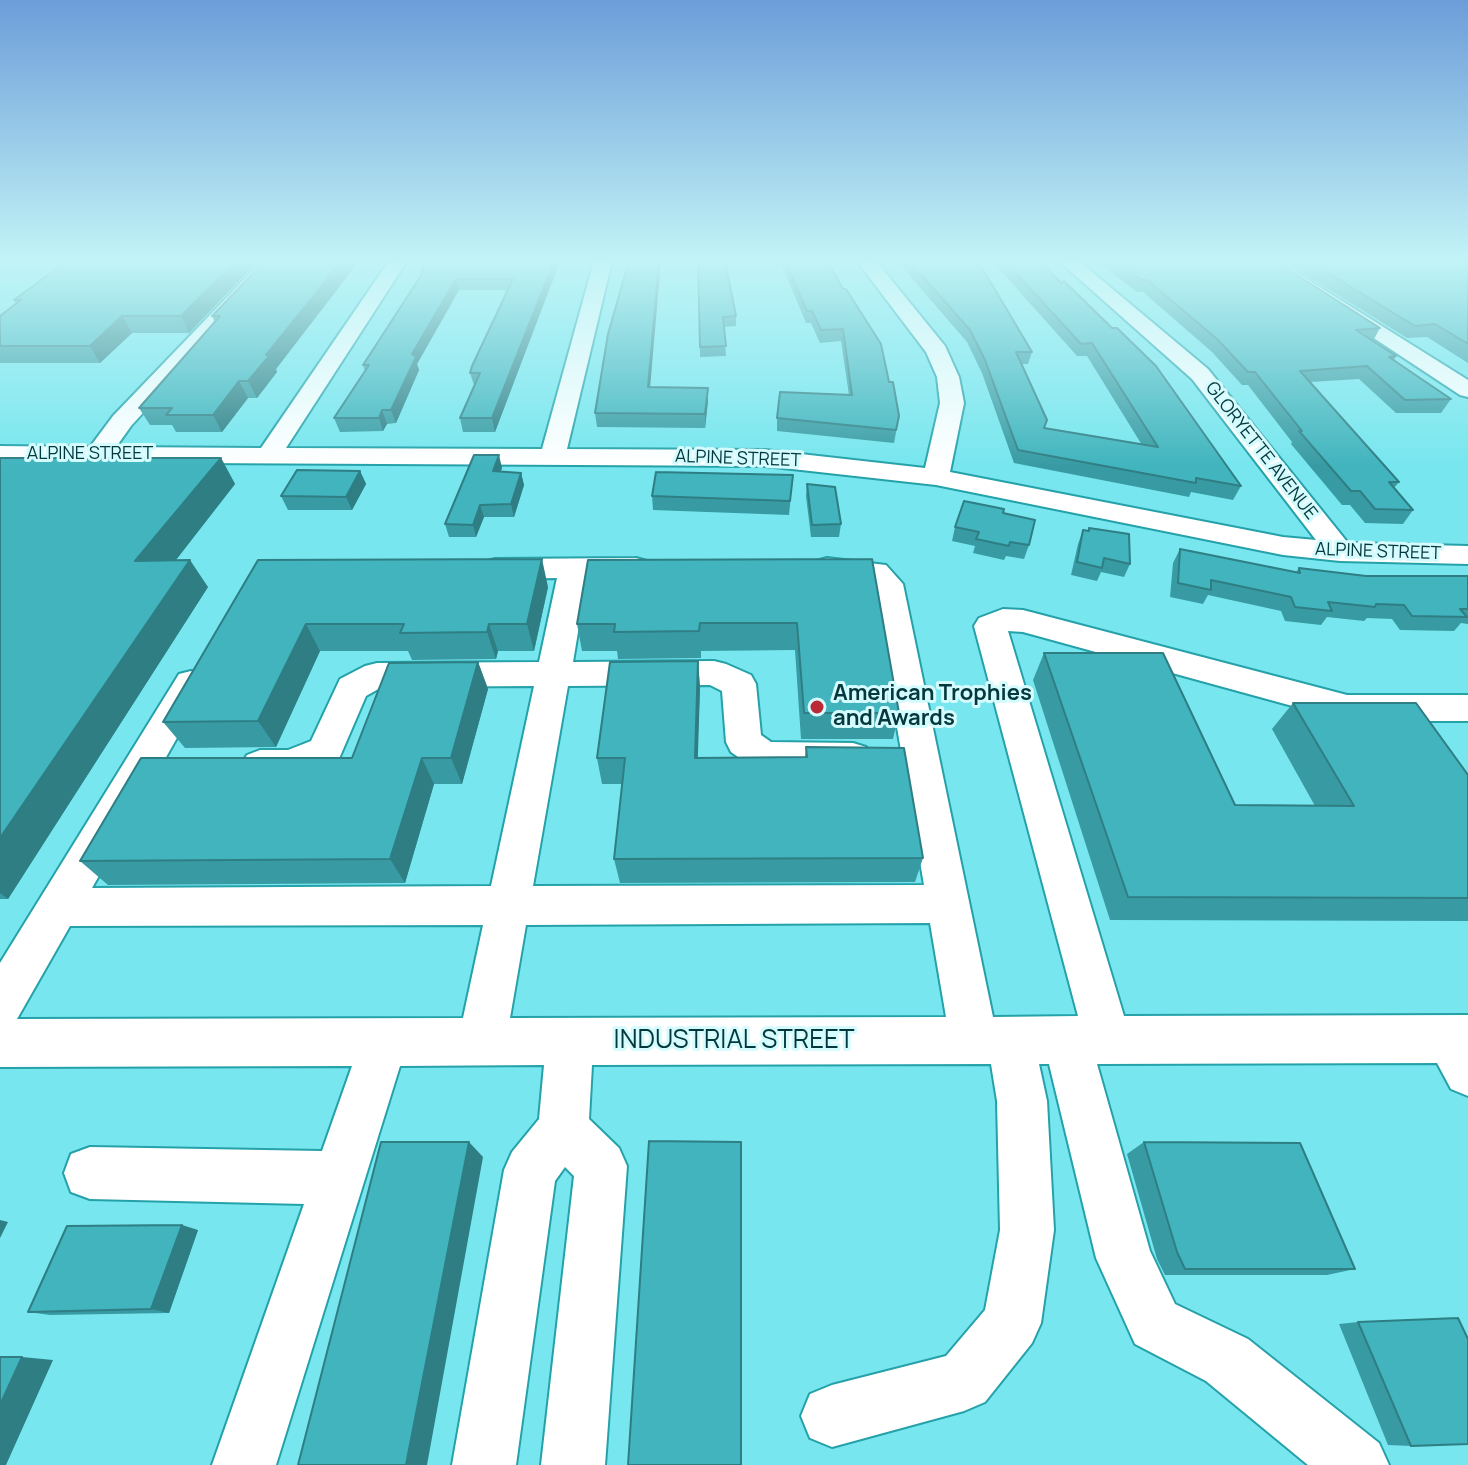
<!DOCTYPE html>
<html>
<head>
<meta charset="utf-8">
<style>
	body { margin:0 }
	canvas { display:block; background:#77e6ee }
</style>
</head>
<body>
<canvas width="1468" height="1465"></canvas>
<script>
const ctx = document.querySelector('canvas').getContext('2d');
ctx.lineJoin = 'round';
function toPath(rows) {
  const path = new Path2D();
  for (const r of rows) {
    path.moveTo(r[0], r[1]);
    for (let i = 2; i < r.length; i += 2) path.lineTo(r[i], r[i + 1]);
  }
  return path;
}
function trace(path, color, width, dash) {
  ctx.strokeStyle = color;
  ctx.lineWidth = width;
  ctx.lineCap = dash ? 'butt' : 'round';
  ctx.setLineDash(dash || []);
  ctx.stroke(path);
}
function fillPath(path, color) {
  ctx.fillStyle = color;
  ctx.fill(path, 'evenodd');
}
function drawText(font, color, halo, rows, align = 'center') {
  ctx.font = font + ' Manrope,sans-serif';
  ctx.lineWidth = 6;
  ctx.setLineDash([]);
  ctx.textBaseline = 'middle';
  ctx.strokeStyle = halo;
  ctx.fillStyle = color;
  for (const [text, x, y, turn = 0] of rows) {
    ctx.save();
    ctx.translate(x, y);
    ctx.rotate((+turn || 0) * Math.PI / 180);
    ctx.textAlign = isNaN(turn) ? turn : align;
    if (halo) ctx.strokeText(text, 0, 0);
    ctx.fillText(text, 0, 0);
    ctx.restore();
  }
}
const minor = toPath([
	[262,261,281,261,131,426,116,447,261,448,389,261,407,261,286,448,542,449,594,261,612,261,567,449,765,450,925,468,940,403,937,377,926,352,857,261,876,261,945,346,959,377,964,403,950,472,1283,537,1316,540,1192,379,1059,261,1079,261,1208,369,1348,543,1468,546,1468,564,1340,561,1283,555,936,485,765,466,0,462,0,446,90,447,113,416,262,261],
	[1257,261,1278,261,1468,380,1468,397,1460,395,1257,261],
	[636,558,647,561,651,568,647,575,587,578,573,662,714,661,726,664,751,675,756,684,761,735,771,742,853,743,866,747,871,757,866,767,853,771,764,770,751,766,731,752,726,742,722,691,710,685,568,686,533,886,924,885,873,587,867,581,816,575,812,568,816,561,827,558,886,565,903,584,993,1017,1078,1016,974,626,979,618,1003,609,1023,610,1347,695,1468,695,1468,721,1347,721,1023,632,1008,631,1124,1016,1468,1015,1468,1096,1451,1089,1437,1063,1097,1064,1150,1251,1175,1304,1248,1339,1379,1443,1389,1465,1308,1465,1206,1381,1135,1344,1096,1258,1049,1064,1039,1064,1047,1101,1054,1230,1041,1323,1032,1343,985,1402,964,1411,832,1447,810,1438,801,1416,810,1394,832,1385,946,1356,985,1310,1000,1230,997,1101,991,1064,592,1065,589,1119,619,1148,627,1166,605,1465,541,1465,574,1176,565,1167,555,1181,516,1465,452,1465,504,1170,512,1152,539,1119,544,1065,400,1066,276,1465,212,1465,304,1204,90,1199,71,1192,64,1173,71,1154,90,1147,322,1151,352,1066,0,1067,0,963,179,674,191,671,203,674,208,683,92,888,491,886,534,686,382,687,366,696,338,761,290,780,260,780,247,775,241,765,247,755,260,750,288,750,311,741,340,679,365,666,377,663,539,662,557,578,495,579,484,576,480,569,484,562,495,559,636,558],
	[930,923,946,1017,510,1018,526,925,930,923],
	[483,925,463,1018,17,1019,70,926,483,925]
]);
trace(minor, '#25a1a9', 4);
fillPath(minor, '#fff');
fillPath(toPath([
	[67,261,258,261,189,333,132,333,100,363,0,363,0,316,16,304,14,300],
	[265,261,359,261,276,369,277,372,257,398,248,398,222,432,176,432,172,425,150,425,139,408,215,322,212,316],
	[426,261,559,261,495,432,463,432,460,418,474,385,470,373,507,290,459,290,417,364,419,370,396,423,387,424,383,431,340,432,334,418,365,371,363,365,422,274,421,271],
	[698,261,736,316,736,326,724,327,726,356,700,357],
	[780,261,827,261,889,382,899,416,894,443,777,431,777,418,849,395,841,341,820,343,811,323,806,323],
	[897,261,978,261,1032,352,1028,364,1022,364,1044,428,1142,445,1087,356,1077,356,992,261,1040,261,1241,486,1233,500,1191,492,1189,497,1014,463,982,373,967,342],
	[1096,261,1275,261,1380,328,1373,341,1396,356,1394,360,1451,399,1441,413,1396,413,1359,379,1310,382,1399,482,1394,488,1413,510,1403,524,1365,523,1350,505,1342,505,1291,444,1292,442,1248,385,1242,385,1212,352,1143,292,1137,292],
	[1283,261,1468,261,1468,363,1427,337,1407,338],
	[650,387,708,401,705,428,597,427,595,413],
	[0,458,221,458,235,484,176,560,208,587,8,899,0,899],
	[502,468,500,472,521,473,524,485,514,517,484,517,476,537,449,537,445,524],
	[360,471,366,484,352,510,288,510,281,496],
	[793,475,789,515,653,510,652,496],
	[807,484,841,524,839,537,811,537,806,496],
	[1003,513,1029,545,1024,559,1006,556,1004,560,973,553,975,546,952,541,955,527],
	[1089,528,1130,564,1124,577,1101,572,1097,581,1071,575,1078,544,1083,530,1088,531],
	[1180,549,1296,572,1299,568,1366,576,1468,576,1468,624,1461,623,1454,631,1400,630,1392,619,1367,618,1364,621,1327,617,1321,625,1285,621,1281,611,1208,595,1203,604,1170,597,1173,563],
	[872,559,899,713,893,739,801,739,795,650,701,651,701,658,618,659,617,651,582,651,577,624],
	[258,560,548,587,534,651,498,651,496,659,412,660,408,651,320,651,276,747,185,748,163,722],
	[1044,653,1235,805,1315,806,1272,729,1293,703,1468,775,1468,921,1110,920,1033,680],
	[698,661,700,688,697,758,805,757,806,747,923,858,915,882,620,883,614,859,622,784,602,784,597,758],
	[478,662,488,689,462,784,434,784,405,883,108,885,80,861,352,758],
	[1144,1142,1355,1269,1327,1275,1165,1275,1157,1259,1127,1154],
	[198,1230,169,1313,50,1315,28,1312],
	[1358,1322,1411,1446,1388,1445,1339,1324]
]), '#389ba3');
fillPath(toPath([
	[236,261,258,261,189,333,181,316],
	[342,261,359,261,276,369,277,372,257,398,248,381,266,355],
	[554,261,559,261,556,272,495,432,492,418],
	[659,261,661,261,649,400,648,387],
	[456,279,459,290,417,364,419,370,396,423,391,410,412,354],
	[122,316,132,333,100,363,90,346],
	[239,381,248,398,222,432,213,415],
	[708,388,708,401,705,428,705,414],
	[382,410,387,424,383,431,379,418],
	[499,455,502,468,496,483,493,471],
	[221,458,235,484,154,588,135,561],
	[360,471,366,484,352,510,346,497],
	[521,473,524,485,514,517,511,504],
	[480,505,484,517,476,537,473,525],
	[542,559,548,587,534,651,527,624],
	[190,560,208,587,8,899,0,893,0,838],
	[306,624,320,651,276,747,258,721],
	[489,624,498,651,496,659,487,632],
	[698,661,700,688,697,784,695,758],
	[478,662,488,689,462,784,451,758],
	[422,758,434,784,405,883,390,859],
	[469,1142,483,1157,427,1465,406,1465],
	[0,1220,8,1222,0,1238],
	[182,1225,198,1230,169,1313,151,1309],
	[22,1357,53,1360,6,1465,0,1465,0,1405]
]), '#2e7e84');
const building = toPath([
	[67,261,236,261,181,316,122,316,90,346,0,346,0,316,21,300,14,300,67,261],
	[265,261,342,261,266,355,270,355,248,381,239,381,213,415,166,415,172,408,139,408,220,316,212,316,265,261],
	[426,261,554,261,492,418,460,418,480,373,470,373,472,366,513,279,456,279,412,354,416,357,391,410,382,410,379,418,334,418,369,365,363,365,424,271,421,271,426,261],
	[629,261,659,261,648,387,708,388,705,414,595,413,608,334,629,261],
	[698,261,725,261,736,316,723,317,726,346,700,347,698,261],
	[785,261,827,261,843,289,846,289,881,344,889,382,893,382,899,416,896,430,777,418,780,392,852,395,843,329,821,330,812,311,807,311,785,261],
	[909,261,978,261,1032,352,1016,352,1047,420,1044,428,1158,447,1092,343,1081,344,1005,261,1040,261,1061,283,1064,281,1112,328,1117,328,1156,366,1241,486,1196,478,1196,483,1018,450,985,360,970,330,909,261],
	[1115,261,1275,261,1380,328,1356,330,1396,356,1389,357,1451,399,1405,400,1367,366,1300,371,1399,482,1389,482,1413,510,1375,509,1360,491,1351,491,1299,431,1302,431,1255,372,1248,372,1217,339,1147,280,1141,280,1115,261],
	[1308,261,1468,261,1468,344,1435,324,1415,326,1308,261],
	[474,455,499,455,493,471,521,473,511,504,480,505,473,525,445,524,474,455],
	[0,458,221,458,135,561,190,560,0,838,0,458],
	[297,470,360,471,346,497,281,496,297,470],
	[656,472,793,475,790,501,652,496,656,472],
	[807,484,835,487,841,524,812,525,807,484],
	[964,501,1004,509,1003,513,1035,520,1029,545,1010,542,1009,546,976,539,979,532,955,527,964,501],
	[1089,528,1129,534,1130,564,1104,558,1102,568,1077,562,1083,530,1089,531,1089,528],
	[1180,549,1300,573,1299,568,1366,576,1468,576,1468,609,1460,609,1467,617,1412,616,1404,605,1376,604,1375,607,1328,602,1332,611,1295,607,1291,597,1211,580,1211,590,1178,583,1180,549],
	[542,559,527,624,489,624,487,632,400,633,404,624,306,624,258,721,163,722,258,560,542,559],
	[872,559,899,713,804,713,797,623,700,623,699,631,614,632,615,624,577,624,588,560,872,559],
	[1044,653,1163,653,1235,805,1354,806,1293,703,1416,703,1468,775,1468,898,1128,897,1044,653],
	[698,661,695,758,807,757,806,747,904,748,923,858,614,859,625,758,597,758,610,662,698,661],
	[478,662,451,758,422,758,390,859,80,861,141,758,352,758,389,663,478,662],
	[649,1141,741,1142,741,1465,628,1465,649,1141],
	[381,1142,469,1142,406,1465,298,1465,381,1142],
	[1144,1142,1300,1143,1355,1269,1185,1269,1177,1252,1144,1142],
	[182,1225,151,1309,28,1312,67,1226,182,1225],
	[1458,1318,1468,1339,1468,1444,1411,1446,1358,1322,1458,1318],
	[0,1357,22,1357,0,1405,0,1357]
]);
fillPath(building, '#41b4bd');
trace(building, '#2e7e84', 2);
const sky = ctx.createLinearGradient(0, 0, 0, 466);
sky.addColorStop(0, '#6c9dd9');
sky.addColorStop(0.56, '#c2f4f7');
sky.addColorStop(1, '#c2f4f700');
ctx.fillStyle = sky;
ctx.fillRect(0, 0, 1468, 466);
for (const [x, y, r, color] of [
	[817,707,8,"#bb2a35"]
]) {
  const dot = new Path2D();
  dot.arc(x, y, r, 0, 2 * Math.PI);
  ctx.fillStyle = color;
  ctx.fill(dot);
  trace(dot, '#d4fbfe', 3);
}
drawText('18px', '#04383c', '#d4fbfe', [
	["GLORYETTE AVENUE",1261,451,52],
	["ALPINE STREET",90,454],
	["ALPINE STREET",738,459,2],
	["ALPINE STREET",1378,552,2]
]);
drawText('bold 22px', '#04383c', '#d4fbfe', [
	["American Trophies",833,694],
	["and Awards",833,719]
], 'left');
drawText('26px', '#04383c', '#d4fbfe', [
	["INDUSTRIAL STREET",734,1041]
]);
</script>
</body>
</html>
